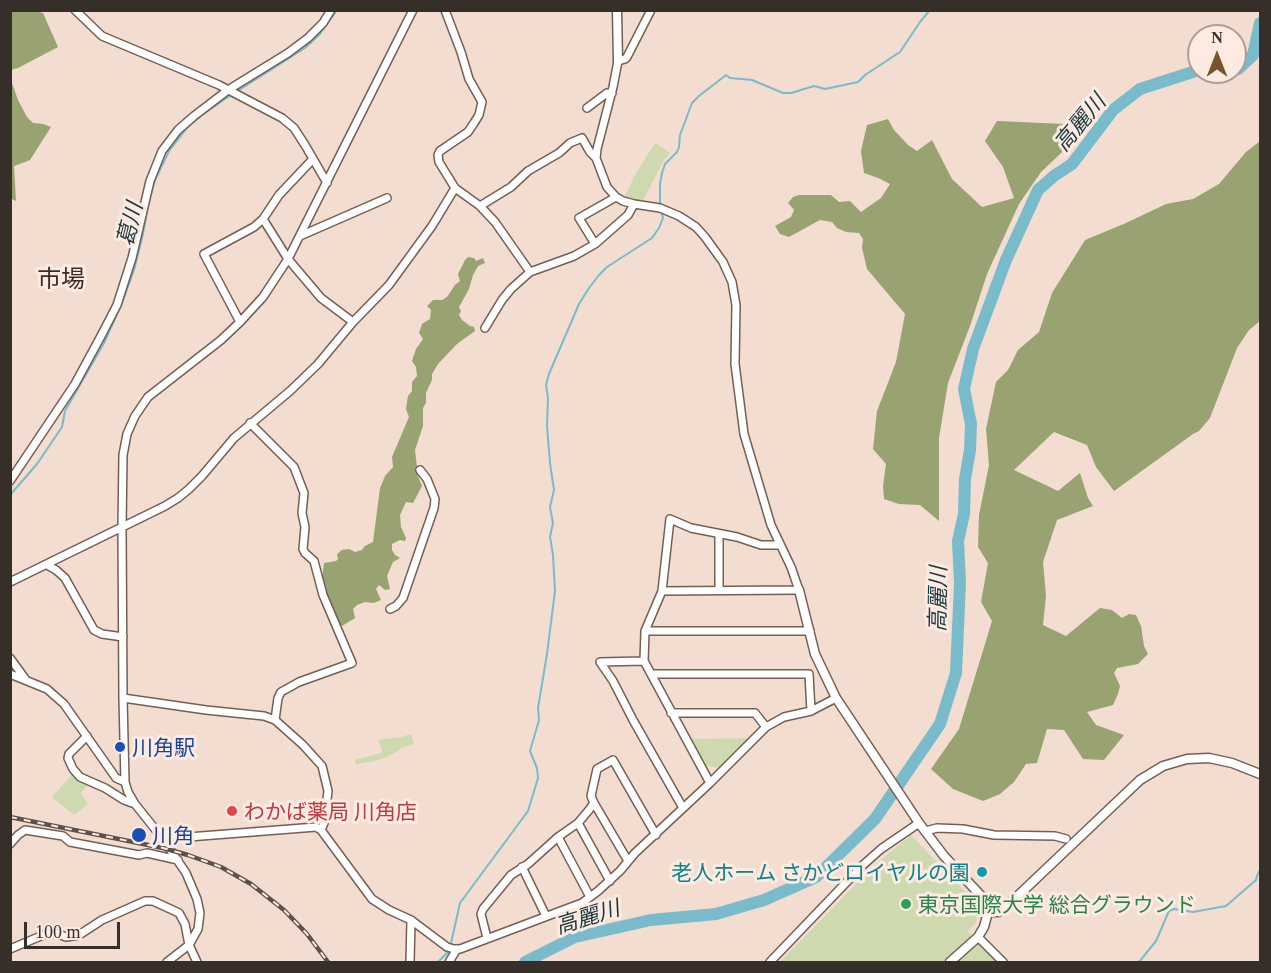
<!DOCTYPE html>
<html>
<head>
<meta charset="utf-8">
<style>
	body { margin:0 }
	#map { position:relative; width:1271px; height:973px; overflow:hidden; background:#f3dcd0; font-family:Georgia,serif }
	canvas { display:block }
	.frame { position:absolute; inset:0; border:12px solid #362e29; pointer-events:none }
	.north { position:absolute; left:1187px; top:24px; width:60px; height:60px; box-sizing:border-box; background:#fdeae1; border:2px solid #ad9f97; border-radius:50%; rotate:0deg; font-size:16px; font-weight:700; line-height:24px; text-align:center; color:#362e29 }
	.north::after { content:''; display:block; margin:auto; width:21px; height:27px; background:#77552c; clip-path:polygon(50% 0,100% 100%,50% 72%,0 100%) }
	.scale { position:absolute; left:24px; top:922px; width:96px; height:27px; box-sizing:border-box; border:3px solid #362e29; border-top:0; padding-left:8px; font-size:18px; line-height:21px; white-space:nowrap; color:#362e29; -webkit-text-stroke:4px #fdeae1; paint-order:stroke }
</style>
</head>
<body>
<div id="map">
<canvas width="1271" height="973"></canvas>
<div class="frame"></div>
<div class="north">N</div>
<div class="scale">100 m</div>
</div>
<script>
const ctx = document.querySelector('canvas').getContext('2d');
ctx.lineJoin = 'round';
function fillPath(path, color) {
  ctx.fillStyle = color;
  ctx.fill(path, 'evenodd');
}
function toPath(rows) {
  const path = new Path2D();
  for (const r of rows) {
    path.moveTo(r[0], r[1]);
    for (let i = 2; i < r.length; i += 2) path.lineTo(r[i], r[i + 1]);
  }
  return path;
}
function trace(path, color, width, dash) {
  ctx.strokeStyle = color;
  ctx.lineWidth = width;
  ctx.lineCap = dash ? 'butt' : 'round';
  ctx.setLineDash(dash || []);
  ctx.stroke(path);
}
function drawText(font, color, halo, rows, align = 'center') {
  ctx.font = font + ' Georgia,"Noto Sans JP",serif';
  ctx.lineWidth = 6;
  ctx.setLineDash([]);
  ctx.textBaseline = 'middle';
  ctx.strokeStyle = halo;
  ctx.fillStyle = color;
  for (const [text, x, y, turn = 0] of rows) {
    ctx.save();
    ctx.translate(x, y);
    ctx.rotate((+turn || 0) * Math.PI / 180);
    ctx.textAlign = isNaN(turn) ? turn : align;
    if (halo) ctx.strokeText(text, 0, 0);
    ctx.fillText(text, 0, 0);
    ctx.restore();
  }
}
fillPath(toPath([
	[655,143,670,153,664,160,642,202,624,198,636,173],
	[411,734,414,744,404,747,387,757,375,761,356,764,355,760,381,753,382,750,378,740,401,737],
	[751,738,720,768,704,766,689,739],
	[74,772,89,783,81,793,88,804,74,815,52,797],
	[911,835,972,899,978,910,976,923,968,931,998,962,780,962,855,885,881,860]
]), '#cfd9af');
fillPath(toPath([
	[10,11,35,11,43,13,58,47,18,68,11,70],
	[11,80,18,100,27,117,33,123,43,124,51,127,30,160,14,166,16,201,10,198],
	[888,119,894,130,908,145,917,151,932,140,952,179,982,207,1014,198,1003,167,985,141,997,121,1065,124,1076,139,1041,172,1019,204,987,274,970,326,948,383,939,438,939,521,920,505,899,504,884,499,883,486,886,464,873,449,877,411,896,362,905,314,867,269,862,248,863,239,859,233,846,232,837,228,832,222,820,220,789,237,780,234,775,226,791,217,794,210,788,203,793,197,799,195,831,195,839,202,850,201,861,212,881,198,890,184,878,178,864,173,861,151,867,125],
	[1260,141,1260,321,1249,330,1237,348,1210,418,1199,431,1193,434,1114,491,1096,467,1087,445,1054,432,1014,470,1058,491,1080,473,1088,498,1093,506,1057,520,1043,562,1046,596,1043,625,1066,636,1100,608,1112,610,1122,618,1129,614,1136,615,1141,626,1144,646,1148,654,1138,664,1117,668,1114,673,1120,686,1118,694,1113,705,1087,712,1096,725,1124,735,1104,760,1083,759,1064,730,1047,729,1037,763,1026,764,1014,782,1000,794,983,801,953,789,931,769,959,729,992,621,981,602,988,563,978,547,979,515,989,465,986,429,996,382,1008,370,1018,350,1039,332,1052,293,1085,240,1126,223,1166,204,1193,199,1219,184,1246,152],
	[468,257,474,258,476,261,483,258,485,263,478,266,473,275,469,289,459,307,461,311,459,315,462,320,470,326,474,327,475,331,457,344,438,364,432,374,432,380,426,393,426,403,423,408,423,426,415,450,418,476,422,486,413,503,406,502,400,515,401,527,406,538,405,541,400,540,392,544,392,550,395,555,400,558,393,562,387,576,390,589,385,590,379,585,376,589,381,600,374,603,365,602,357,605,353,609,355,618,342,626,338,623,336,617,325,594,322,579,324,563,336,561,338,559,337,554,342,550,349,549,355,552,362,550,365,546,373,542,380,488,385,476,393,467,392,457,409,417,406,409,408,396,412,391,412,382,417,376,416,367,412,361,416,349,423,339,419,333,422,324,430,319,431,310,427,306,433,300,442,300,447,297,455,285,460,281,458,274,465,260]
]), '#98a371');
trace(toPath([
	[236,92,305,48,320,34,337,10],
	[660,205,660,184,662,173,665,164,677,152,679,147,680,135,692,103,699,96,726,75,730,78,752,80,783,93,791,93,814,86,825,89,858,82,865,75,900,52,920,22,930,10],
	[10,495,37,464,62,427,65,411,104,343,122,303,134,270,143,234,148,205,155,180,169,151,187,128,202,115,231,95],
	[451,943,460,903,528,811,538,778,537,768,530,751,539,720,538,708,547,654,555,591,553,555,550,537,553,523,550,507,554,490,550,463,547,426,548,398,546,385,549,374,579,304,589,288,599,275,607,267,652,238,659,228,663,218,661,211],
	[438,962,448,952],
	[1139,962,1156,941,1169,911,1174,909,1193,912,1226,906,1256,880,1257,876,1260,870]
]), '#79bbca', 2);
trace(toPath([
	[1235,68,1238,69,1253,55,1260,23],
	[525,962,575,937,651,920,716,914,764,900,816,877,875,819,940,724,956,673,960,583,958,541,964,514,965,479,970,450,971,424,964,389,973,349,1006,260,1038,190,1054,176,1072,164,1113,110,1140,89,1199,70]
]), '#79bbca', 12);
const minor = toPath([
	[75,10,102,36,219,85,282,118,294,128,305,145,327,183],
	[445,10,461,52,469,79,482,102,479,115,474,123,468,132,440,151,438,155,439,162,455,188,480,206,495,222,530,272],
	[651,10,627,57,625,59,618,61,613,87,597,149,596,158,607,187,616,197,623,201,634,204,660,208,679,216,696,227,705,237,723,262,732,282,736,305,735,364,744,434,771,525,791,567,799,590,662,591],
	[587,108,607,93,612,93],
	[480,206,511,187,528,171,559,153,570,143,582,138,590,152,596,158],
	[263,219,288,259,321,298,353,322],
	[300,236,387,198],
	[595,244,579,218,616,197],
	[240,322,204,254,254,227,263,219,279,195,313,159],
	[485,328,502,300,511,289,530,272,574,256,595,244,628,215,634,204],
	[250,423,294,467,304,493,302,513,305,527,303,549,305,553,314,561,323,595,352,663,299,682,281,692,278,698,275,720],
	[10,481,75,384,101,336,117,305,132,258,150,181,162,151,178,130,194,116,228,90,288,53,308,38,323,23,331,10],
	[47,565,56,570,65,578,94,630,102,634,123,637],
	[10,582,165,506,178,498,189,489,202,476,234,438,290,391,318,364,353,322,389,285,432,226,455,188],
	[719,590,719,534],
	[390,609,396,606,403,598,434,508,435,499,427,479,420,470],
	[645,631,810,631],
	[10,658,26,680],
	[644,661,600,662,613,681,633,720,683,808],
	[10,674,47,689,64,704,116,778,125,782],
	[651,674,809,674,811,711],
	[123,698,206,710,264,716,275,720,303,745,322,766,328,791,324,823,321,830],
	[671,713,755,713,766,727],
	[87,736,69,754,68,758,73,769,80,777,105,788,124,800,135,804],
	[710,783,644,661,645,631,662,591,670,519,691,528,737,537,761,545,780,545],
	[594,803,628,861],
	[578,823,610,881],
	[926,831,937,828,963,829,994,835,1055,836,1066,839],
	[558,837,590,897],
	[163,839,316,827,321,830,372,899,389,910,411,920,447,947,454,949,460,949,582,903,598,891,620,871,635,853,710,783,766,727,784,717,811,711,836,698],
	[10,844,18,835,25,830,63,836,70,842,139,855,147,853,178,860],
	[522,867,546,916],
	[978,937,1003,962],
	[487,938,481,914,483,909,511,875,528,864,558,837,578,823,589,810,594,803,591,796,597,769,613,760,656,835],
	[10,949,48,933,53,932,66,937,79,935,102,920,145,901,153,901,179,913,185,924,189,945,197,962],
	[167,962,189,945,198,929,200,913,197,899,186,873,163,839,135,804,128,792,125,782,123,698,122,528,123,455,127,434,135,416,148,397,221,340,240,322,263,297,288,259,413,10],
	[410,962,411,920],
	[449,962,457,949],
	[770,962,863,865,881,849,919,823]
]);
const tertiary = toPath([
	[617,10,618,61],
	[799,590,815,654,836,698,919,823,944,856,983,898,988,912,984,927,978,937,950,962],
	[988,912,998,912,1006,907,1140,780,1163,766,1187,759,1209,758,1232,763,1260,774]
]);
trace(minor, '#736055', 10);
trace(tertiary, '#736055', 11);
trace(minor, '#fff', 7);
trace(tertiary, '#fff', 8);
const rail = toPath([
	[10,817,163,848,188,855,221,867,251,884,284,910,307,934,328,962]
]);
trace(rail, '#5c514b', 4.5);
trace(rail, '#fdeae1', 2, [7]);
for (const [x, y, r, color] of [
	[120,747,6,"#1a4fb4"],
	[232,811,6,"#e0444e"],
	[139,835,8,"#1a4fb4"],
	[982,872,6,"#0f9aa8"],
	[906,904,6,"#2e9e5b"]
]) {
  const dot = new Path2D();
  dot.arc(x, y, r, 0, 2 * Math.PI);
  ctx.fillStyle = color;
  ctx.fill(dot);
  trace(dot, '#fdeae1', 2);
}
drawText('21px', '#164399', '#fdeae1', [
	["川角駅",132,747],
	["川角",152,835]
], 'left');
drawText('21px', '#be3a42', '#fdeae1', [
	["わかば薬局 川角店",244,811]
], 'left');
drawText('21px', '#0d838f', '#fdeae1', [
	["老人ホーム さかどロイヤルの園",970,872]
], 'right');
drawText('21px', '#27864d', '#fdeae1', [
	["東京国際大学 総合グラウンド",918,904]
], 'left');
drawText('italic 22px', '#1a3a41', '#fdeae1', [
	["高麗川",1079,122,-50],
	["葛川",129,224,-76],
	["高麗川",937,599,-89],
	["高麗川",587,916,-17]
]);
drawText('24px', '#362e29', '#fdeae1', [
	["市場",61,278]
]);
</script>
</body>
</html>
